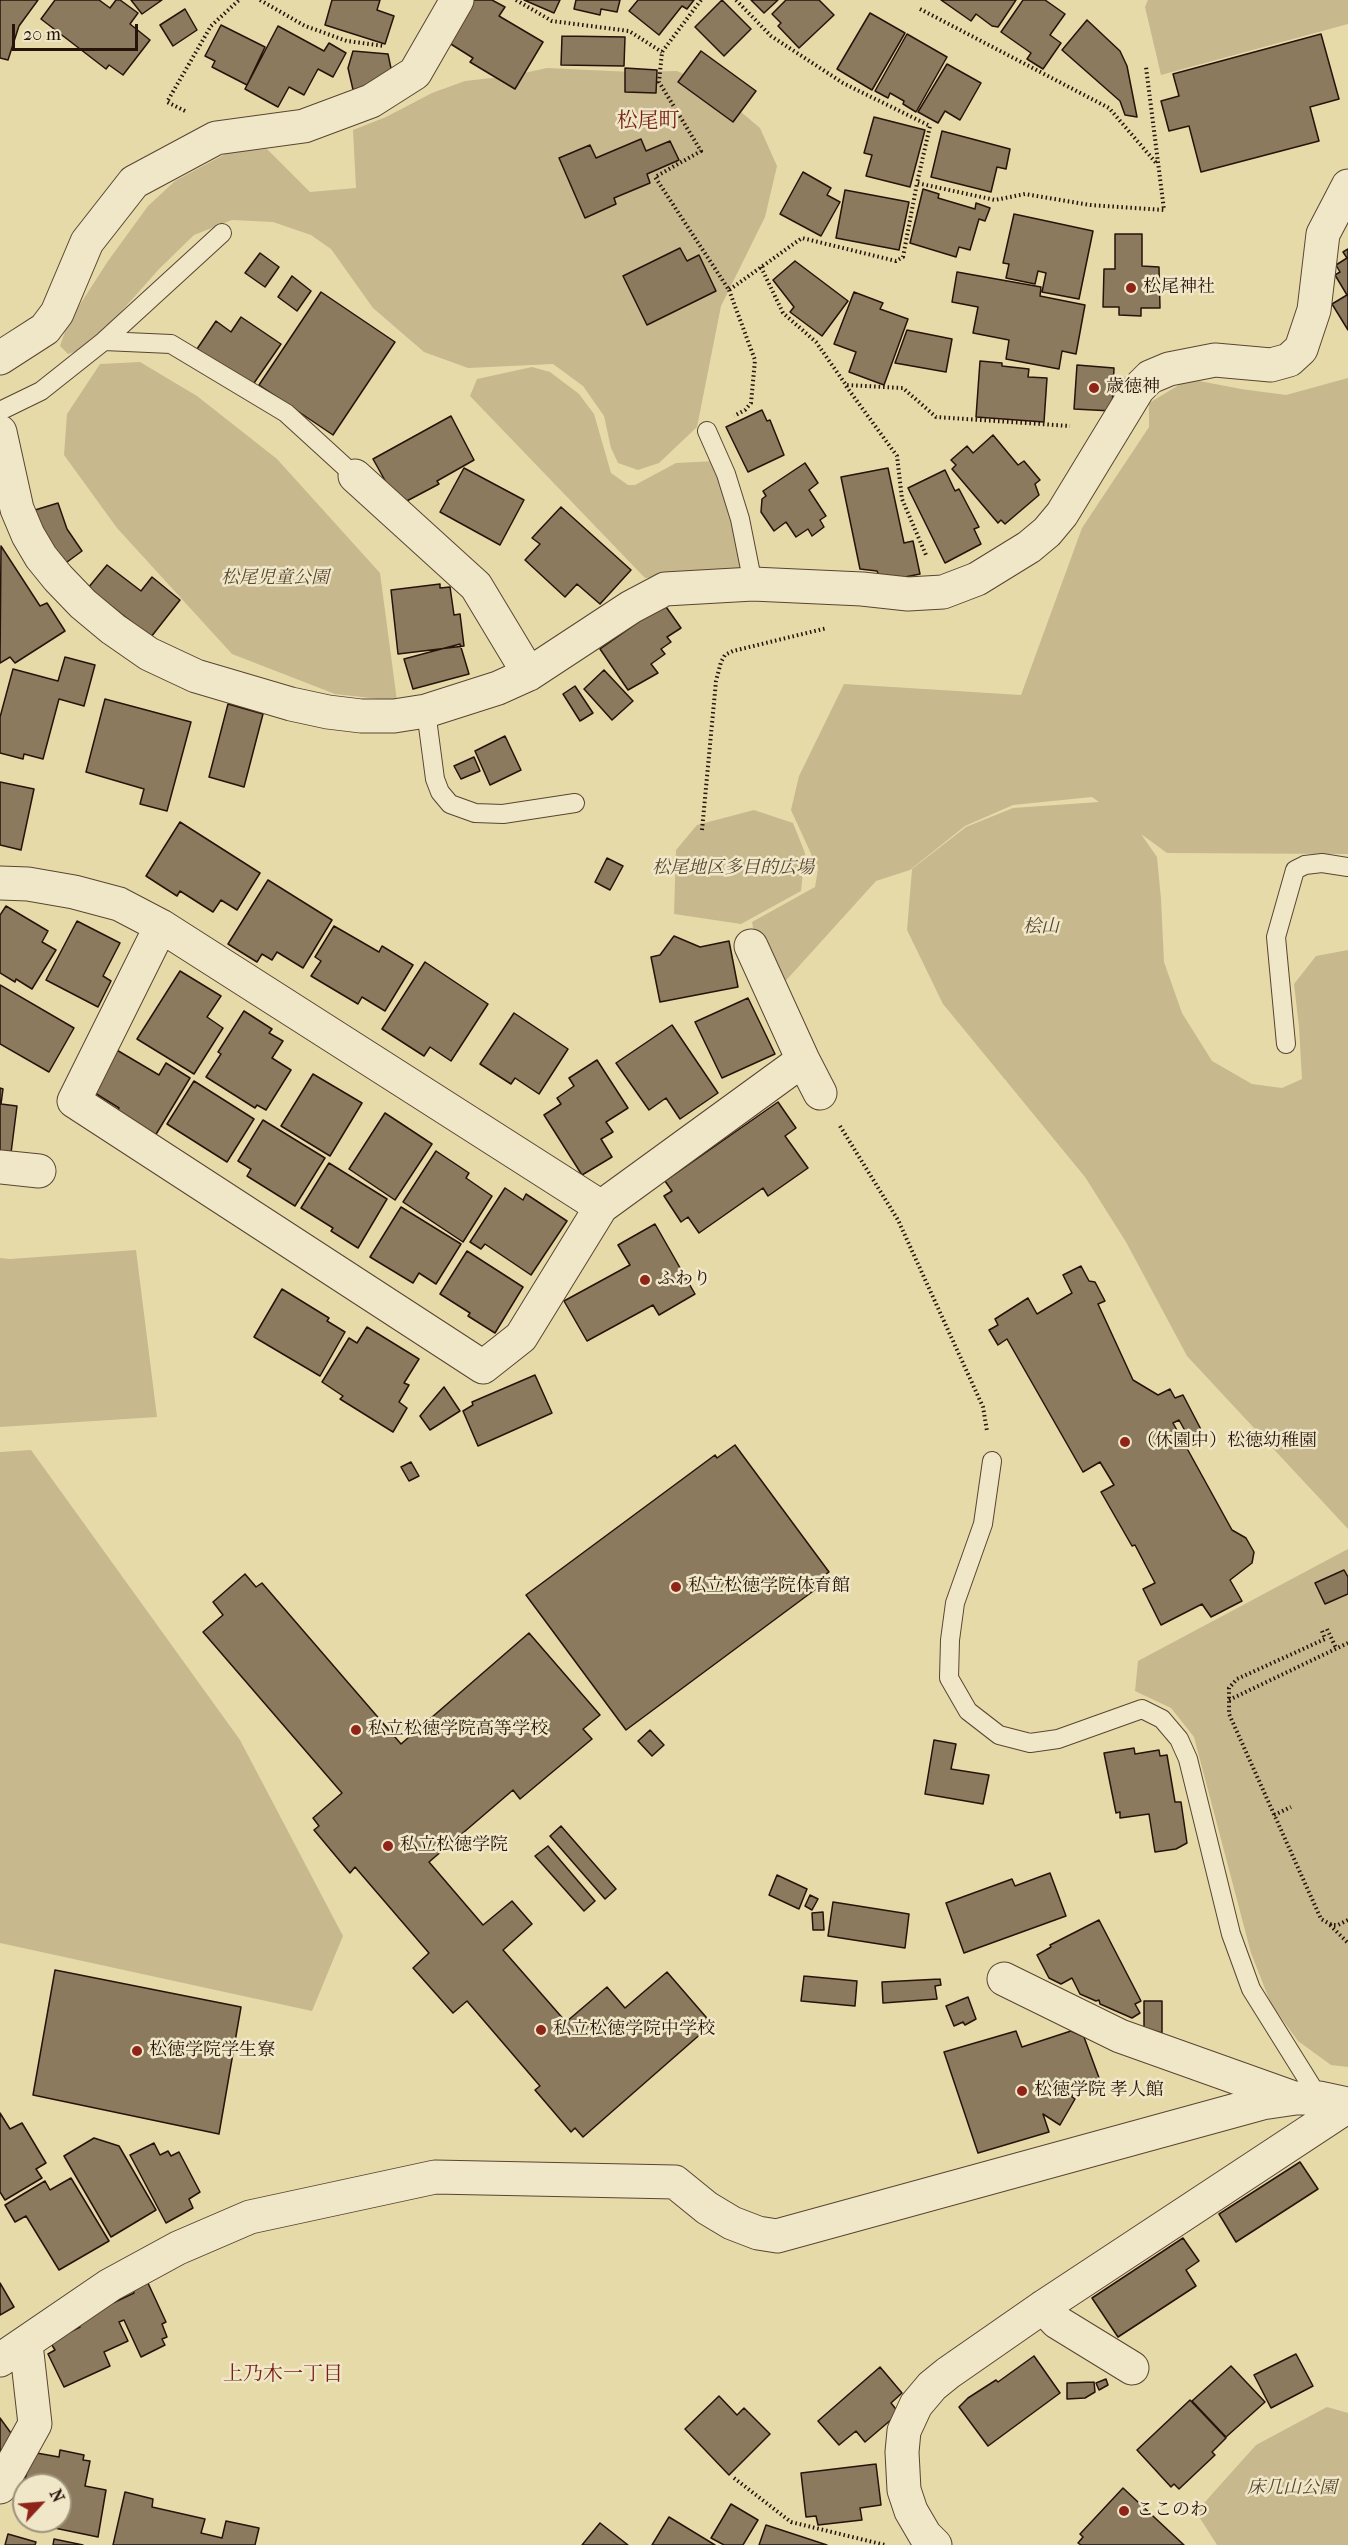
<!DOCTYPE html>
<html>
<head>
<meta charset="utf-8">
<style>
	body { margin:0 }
	#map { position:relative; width:1348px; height:2545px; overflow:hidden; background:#e7daa9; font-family:"IM FELL French Canon",serif }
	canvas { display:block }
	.north { position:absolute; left:12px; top:2473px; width:60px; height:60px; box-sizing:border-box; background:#efe7c7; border:2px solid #9f927c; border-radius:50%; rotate:64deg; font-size:16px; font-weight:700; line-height:24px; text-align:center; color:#28130b }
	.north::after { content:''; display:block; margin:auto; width:21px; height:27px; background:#8f2418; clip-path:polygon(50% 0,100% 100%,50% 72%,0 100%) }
	.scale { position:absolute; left:12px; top:24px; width:126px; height:27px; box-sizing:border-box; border:3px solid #28130b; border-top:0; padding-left:8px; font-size:18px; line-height:21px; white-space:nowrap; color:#28130b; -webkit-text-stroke:4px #efe7c7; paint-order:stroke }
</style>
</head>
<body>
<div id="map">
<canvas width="1348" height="2545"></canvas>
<div class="north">N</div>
<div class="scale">20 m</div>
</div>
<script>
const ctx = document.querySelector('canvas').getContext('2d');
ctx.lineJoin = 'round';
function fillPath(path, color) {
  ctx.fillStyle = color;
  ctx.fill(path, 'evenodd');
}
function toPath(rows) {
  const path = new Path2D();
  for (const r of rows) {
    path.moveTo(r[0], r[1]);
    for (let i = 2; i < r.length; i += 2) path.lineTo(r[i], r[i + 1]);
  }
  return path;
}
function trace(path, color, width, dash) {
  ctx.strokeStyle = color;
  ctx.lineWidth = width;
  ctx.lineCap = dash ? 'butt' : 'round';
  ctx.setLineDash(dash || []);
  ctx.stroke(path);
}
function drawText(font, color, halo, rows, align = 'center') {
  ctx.font = font + ' "IM FELL French Canon","Noto Serif JP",serif';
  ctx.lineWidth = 5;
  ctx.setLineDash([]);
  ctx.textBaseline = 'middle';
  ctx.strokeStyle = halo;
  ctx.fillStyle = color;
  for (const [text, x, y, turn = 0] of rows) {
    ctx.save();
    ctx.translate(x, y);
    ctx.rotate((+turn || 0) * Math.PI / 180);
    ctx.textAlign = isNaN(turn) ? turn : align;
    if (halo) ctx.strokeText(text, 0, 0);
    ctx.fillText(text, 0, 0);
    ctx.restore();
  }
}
fillPath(toPath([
	[1148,0,1348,0,1348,24,1161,75,1145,7],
	[547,68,632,72,677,71,709,85,760,128,777,166,765,217,721,306,697,427,659,463,638,470,618,463,611,448,604,416,583,386,553,364,468,368,424,352,373,308,331,249,311,235,273,222,232,220,194,235,159,269,104,331,81,350,68,354,60,346,68,323,108,261,148,206,175,181,229,152,267,149,310,192,356,188,353,130,386,117,432,93,465,81,510,76],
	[140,362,197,396,277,459,380,573,397,701,335,694,232,654,117,528,64,455,67,414,100,364],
	[532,367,550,372,579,394,594,414,611,473,628,485,635,485,676,463,716,461,745,570,645,578,470,396,477,379],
	[1348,378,1348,854,1167,853,1141,834,1157,857,1161,899,1164,962,1182,1013,1212,1061,1252,1084,1282,1088,1302,1079,1299,1027,1294,984,1316,956,1348,950,1348,1529,1187,1356,1126,1242,1085,1177,943,1004,907,930,912,869,966,827,1013,808,1099,802,1092,797,1013,805,965,826,910,870,876,881,781,986,756,945,752,922,815,887,818,869,791,810,799,776,844,684,1021,695,1082,528,1149,427,1149,403,1189,379,1241,389,1286,395],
	[754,810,793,823,805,853,801,891,741,924,674,914,676,850,697,825],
	[136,1250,157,1417,0,1427,0,1258,10,1259],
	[31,1450,240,1740,343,1936,312,2011,0,1943,0,1452],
	[1348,1549,1348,2067,1331,2065,1298,2041,1271,2004,1251,1953,1194,1737,1171,1708,1135,1691,1138,1661],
	[1327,2407,1348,2413,1348,2545,1217,2545,1196,2512,1256,2445]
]), '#c7b88e');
const building = toPath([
	[0,0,38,0,19,26,8,60,0,58,0,0],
	[55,0,99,0,110,8,116,0,120,0,138,13,130,24,150,40,123,75,109,65,106,69,41,19,55,0],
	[131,0,162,0,142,14,131,0],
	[332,0,380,0,377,10,394,16,385,44,325,25,332,0],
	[464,0,492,0,505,7,499,16,543,42,515,89,470,62,473,58,446,41,464,0],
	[524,0,560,0,554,13,524,0],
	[576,0,620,0,617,12,601,9,600,15,574,9,576,0],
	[638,0,694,0,687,9,682,6,659,35,629,11,638,0],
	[722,0,751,29,724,56,695,27,722,0],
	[751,0,778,0,764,13,751,0],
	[786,0,819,0,834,15,799,48,778,26,781,23,772,14,786,0],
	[941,0,1016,0,998,27,992,26,976,14,971,21,941,0],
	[1023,0,1045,0,1065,14,1050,35,1061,43,1043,69,1027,59,1031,53,1001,32,1023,0],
	[185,9,197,30,173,46,160,25,185,9],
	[870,13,905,33,872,90,837,69,870,13],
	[1087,20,1120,51,1127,66,1137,117,1125,115,1120,101,1062,50,1087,20],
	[221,25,265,47,247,85,212,67,215,61,205,56,221,25],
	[278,26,324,51,329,43,346,53,333,77,318,69,304,95,289,87,278,107,245,89,278,26],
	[907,34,947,57,916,112,903,104,904,101,890,93,888,98,875,91,907,34],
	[1321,34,1339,99,1310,107,1319,141,1201,172,1189,126,1169,131,1161,101,1179,96,1173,74,1321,34],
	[562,36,625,37,624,66,561,65,562,36],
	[353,51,388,54,393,78,354,94,348,68,353,51],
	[701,51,756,91,733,122,678,82,701,51],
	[947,64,981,83,960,120,945,111,938,123,918,112,947,64],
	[625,68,657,70,656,93,625,92,625,68],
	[874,117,925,130,910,187,866,176,872,155,864,153,874,117],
	[942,131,1010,149,1006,169,997,167,991,192,931,177,942,131],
	[641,139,646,151,670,141,679,160,647,174,650,183,614,198,616,204,585,218,559,158,590,145,596,158,641,139],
	[803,172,831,188,827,195,840,202,821,236,780,214,803,172],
	[923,189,939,194,938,198,975,209,976,203,990,208,985,221,979,219,970,250,959,247,956,257,910,243,923,189],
	[845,190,909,202,899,250,836,238,845,190],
	[1014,214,1093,231,1079,299,1042,292,1046,273,1038,271,1035,284,1006,278,1009,264,1003,263,1014,214],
	[1115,234,1142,234,1142,266,1159,267,1160,308,1141,308,1141,316,1119,315,1119,307,1103,307,1104,269,1115,269,1115,234],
	[680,248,687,261,699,255,716,291,647,325,623,276,680,248],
	[1348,249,1348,330,1332,304,1347,295,1335,275,1340,272,1336,265,1347,258,1343,252,1348,249],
	[260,253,279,267,265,287,245,273,260,253],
	[795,261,848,301,822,336,790,312,794,307,773,280,795,261],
	[957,272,1041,287,1040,296,1085,305,1076,354,1062,351,1059,369,1006,359,1009,340,973,333,978,307,952,302,957,272],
	[292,276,311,291,297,311,278,297,292,276],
	[321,292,395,342,333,435,259,385,321,292],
	[854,292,883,303,880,309,908,319,884,385,849,372,856,352,834,344,854,292],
	[241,317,281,344,252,386,197,349,216,321,231,332,241,317],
	[907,330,952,339,946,372,895,363,907,330],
	[980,361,1002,363,1002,366,1029,369,1028,377,1047,378,1044,422,976,417,980,361],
	[1077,365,1114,368,1112,411,1074,409,1077,365],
	[762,410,767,421,770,420,784,455,748,472,726,427,762,410],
	[451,416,474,460,437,481,439,484,403,503,392,493,373,459,451,416],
	[993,435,1018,465,1024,461,1040,480,1035,484,1039,495,1005,524,1001,520,998,523,952,469,956,465,951,460,967,446,973,453,993,435],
	[805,463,818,483,809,490,826,516,820,520,824,527,812,536,808,529,796,537,786,522,774,531,761,512,762,499,766,496,763,491,805,463],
	[464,468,524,500,500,545,440,512,464,468],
	[888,468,904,543,913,541,920,574,895,579,879,576,877,571,860,569,841,477,888,468],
	[945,470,955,491,959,489,979,527,974,529,981,544,945,563,908,488,945,470],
	[58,503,67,529,82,551,63,565,44,540,35,510,58,503],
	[561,507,631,570,600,604,577,584,565,597,525,560,540,544,532,538,561,507],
	[1,546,40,606,47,603,65,631,15,663,10,657,0,663,1,546],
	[107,565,141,591,152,577,180,600,151,637,88,588,107,565],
	[440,584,440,588,450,587,454,615,460,614,464,646,398,654,391,590,440,584],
	[664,604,681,628,667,637,671,642,661,649,665,654,651,664,658,673,628,690,600,649,664,604],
	[460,644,469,674,413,689,404,659,460,644],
	[65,657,95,665,84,706,59,699,43,759,24,754,23,759,0,753,0,717,13,669,58,681,65,657],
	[604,670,633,701,612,720,584,689,604,670],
	[575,686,593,713,580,721,563,694,575,686],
	[105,699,191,722,167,811,140,804,144,789,86,772,105,699],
	[228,704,263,714,244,787,209,777,228,704],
	[505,736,521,770,490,785,475,751,505,736],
	[474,757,480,771,461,779,454,766,474,757],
	[0,782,34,789,21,850,0,845,0,782],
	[180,822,260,873,237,910,221,900,213,912,180,891,177,896,146,876,180,822],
	[607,858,623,866,610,890,595,882,607,858],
	[268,880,332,920,303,968,277,952,272,960,262,954,257,962,228,944,268,880],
	[6,906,48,931,42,942,56,950,32,989,16,979,15,982,0,973,0,915,6,906],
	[77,921,120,943,103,976,111,981,98,1007,46,980,77,921],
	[334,926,379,952,382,946,413,965,385,1011,362,997,358,1004,311,976,321,961,315,957,334,926],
	[674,936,700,947,729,941,738,987,660,1002,651,957,660,955,674,936],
	[425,962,488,1004,451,1061,430,1047,424,1056,382,1029,425,962],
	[180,971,221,996,207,1017,223,1028,194,1074,137,1039,180,971],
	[0,985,74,1028,49,1072,0,1044,0,985],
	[748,998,775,1054,722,1078,695,1022,748,998],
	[244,1011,272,1029,269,1033,283,1041,272,1058,291,1070,266,1110,257,1105,255,1108,206,1077,221,1054,218,1052,244,1011],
	[514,1013,568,1049,539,1094,515,1078,511,1084,480,1064,514,1013],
	[672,1025,718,1093,680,1119,666,1098,649,1110,616,1063,672,1025],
	[115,1049,159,1075,166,1063,190,1078,155,1136,116,1113,119,1108,90,1090,115,1049],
	[597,1060,628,1108,606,1122,613,1132,601,1139,612,1157,582,1175,544,1115,561,1104,557,1098,574,1086,569,1078,597,1060],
	[313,1074,362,1103,330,1156,281,1126,313,1074],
	[194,1081,254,1119,227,1162,167,1124,194,1081],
	[0,1088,3,1089,1,1104,17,1106,11,1153,0,1152,0,1088],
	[778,1102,796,1128,785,1136,808,1168,768,1196,763,1188,699,1233,688,1217,681,1222,664,1196,672,1191,665,1181,778,1102],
	[385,1113,432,1144,395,1200,349,1169,385,1113],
	[263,1120,325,1158,295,1206,247,1176,251,1169,238,1161,263,1120],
	[436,1151,469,1173,466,1178,492,1196,463,1242,403,1202,436,1151],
	[329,1163,387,1199,358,1248,331,1231,333,1228,301,1208,329,1163],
	[505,1188,523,1200,526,1194,567,1221,531,1275,485,1244,481,1249,470,1242,505,1188],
	[401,1207,461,1244,436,1284,419,1273,413,1283,370,1257,401,1207],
	[655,1224,695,1294,659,1315,653,1305,587,1341,564,1301,630,1265,618,1245,655,1224],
	[467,1251,523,1287,495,1333,468,1316,470,1313,440,1294,467,1251],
	[1081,1266,1089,1281,1095,1282,1105,1301,1098,1304,1133,1380,1158,1395,1170,1389,1175,1398,1183,1395,1206,1439,1193,1445,1179,1420,1173,1423,1232,1530,1246,1538,1254,1552,1252,1563,1230,1580,1242,1601,1211,1617,1202,1604,1161,1625,1143,1589,1155,1583,1135,1545,1132,1546,1101,1492,1114,1485,1100,1462,1083,1472,1007,1339,998,1345,989,1330,998,1325,995,1319,1028,1298,1037,1314,1072,1293,1063,1275,1081,1266],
	[282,1289,329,1318,327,1321,345,1332,320,1376,254,1337,282,1289],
	[367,1327,419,1359,404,1383,409,1385,399,1402,407,1408,393,1432,340,1399,343,1396,322,1382,349,1338,357,1343,367,1327],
	[535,1375,552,1413,478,1446,463,1411,473,1405,472,1402,535,1375],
	[444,1387,460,1411,430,1430,420,1416,444,1387],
	[735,1445,829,1572,812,1584,816,1589,626,1730,526,1595,715,1455,717,1458,735,1445],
	[411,1462,419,1476,409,1481,401,1467,411,1462],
	[1344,1570,1348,1577,1348,1594,1325,1604,1315,1583,1344,1570],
	[245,1574,256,1587,262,1583,401,1744,529,1633,600,1715,583,1729,592,1739,520,1799,513,1790,429,1862,483,1925,512,1901,532,1924,503,1950,566,2022,607,1987,625,2008,667,1972,712,2024,583,2137,575,2128,571,2132,535,2090,540,2086,467,2001,453,2013,413,1968,429,1953,355,1867,350,1873,314,1830,319,1826,313,1818,342,1793,203,1632,223,1615,213,1602,245,1574],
	[650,1730,664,1745,652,1756,638,1741,650,1730],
	[934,1740,956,1744,951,1769,989,1775,983,1804,925,1794,934,1740],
	[1134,1748,1135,1754,1159,1750,1160,1756,1167,1755,1175,1802,1181,1802,1187,1843,1176,1849,1155,1852,1149,1814,1120,1818,1120,1812,1116,1813,1104,1753,1134,1748],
	[561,1826,616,1889,605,1899,550,1836,561,1826],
	[548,1846,595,1901,584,1911,535,1856,548,1846],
	[1050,1873,1066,1916,964,1953,946,1903,1012,1879,1015,1886,1050,1873],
	[777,1875,807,1889,799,1909,769,1895,777,1875],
	[810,1895,818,1899,812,1910,805,1906,810,1895],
	[833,1902,909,1914,905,1948,828,1936,833,1902],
	[823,1912,824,1930,813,1930,812,1913,823,1912],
	[1099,1920,1141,2001,1135,2004,1140,2013,1132,2018,1100,2004,1099,2000,1096,2001,1080,1994,1072,1978,1061,1984,1049,1978,1037,1955,1051,1947,1050,1945,1099,1920],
	[55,1970,241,2007,219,2134,33,2095,55,1970],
	[804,1976,857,1981,855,2006,801,2001,804,1976],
	[940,1979,941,1985,935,1986,937,1999,883,2003,882,1982,940,1979],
	[968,1997,976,2019,965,2025,963,2022,954,2026,946,2006,968,1997],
	[1144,2001,1162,2001,1162,2033,1144,2028,1144,2001],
	[1016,2031,1022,2047,1071,2031,1084,2037,1102,2086,1071,2096,1075,2099,1060,2125,1043,2114,1049,2132,978,2153,944,2052,1016,2031],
	[0,2113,10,2129,22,2123,46,2163,36,2169,42,2178,5,2200,0,2192,0,2113],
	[94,2138,119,2146,156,2210,111,2237,64,2156,94,2138],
	[154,2143,160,2155,168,2151,171,2156,179,2152,200,2192,189,2199,193,2208,166,2223,130,2155,154,2143],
	[1300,2162,1318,2189,1236,2242,1219,2214,1300,2162],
	[71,2178,109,2241,59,2270,26,2216,15,2222,5,2205,45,2181,50,2190,71,2178],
	[1183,2238,1199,2261,1186,2270,1196,2286,1118,2337,1092,2298,1183,2238],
	[147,2281,166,2322,162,2324,167,2337,162,2339,165,2345,141,2357,124,2320,119,2322,128,2341,104,2352,110,2366,64,2387,48,2354,55,2350,50,2342,80,2327,77,2320,134,2293,133,2288,147,2281],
	[0,2283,14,2307,0,2315,0,2283],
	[1296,2354,1313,2386,1271,2408,1254,2375,1296,2354],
	[1034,2356,1060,2393,988,2446,959,2407,968,2398,996,2380,998,2382,1034,2356],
	[1231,2366,1265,2402,1226,2437,1192,2401,1231,2366],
	[880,2367,902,2393,891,2403,899,2413,865,2442,856,2431,839,2445,818,2421,880,2367],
	[1106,2379,1108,2385,1099,2390,1096,2383,1106,2379],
	[1094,2382,1095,2392,1085,2398,1067,2399,1067,2383,1094,2382],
	[719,2396,737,2415,744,2408,770,2434,729,2475,685,2429,719,2396],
	[1190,2400,1226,2438,1212,2452,1215,2455,1179,2489,1174,2484,1171,2487,1137,2450,1190,2400],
	[0,2418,16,2440,0,2451,0,2418],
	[60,2450,84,2455,83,2460,90,2461,85,2486,106,2490,98,2537,35,2524,35,2521,60,2521,60,2485,24,2485,31,2452,59,2457,60,2450],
	[876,2464,881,2505,860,2508,862,2520,818,2525,816,2516,806,2517,801,2473,876,2464],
	[1123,2488,1184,2545,1081,2545,1078,2543,1083,2537,1080,2534,1123,2488],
	[125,2492,153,2499,152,2507,205,2519,201,2533,222,2538,226,2521,259,2528,255,2545,113,2545,125,2492],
	[731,2504,758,2520,743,2545,724,2545,711,2538,731,2504],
	[669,2517,715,2545,652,2545,669,2517],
	[600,2523,628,2545,582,2545,600,2523],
	[766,2525,827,2545,759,2545,766,2525],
	[8,2534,36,2542,35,2545,5,2545,8,2534],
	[54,2539,83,2545,53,2545,54,2539]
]);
fillPath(building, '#8b7a5d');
trace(building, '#28130b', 1.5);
const service = toPath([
	[104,341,171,344,286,413,355,476],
	[0,411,41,391,104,341,222,233],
	[707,431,726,474,740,519,753,584],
	[426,711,435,779,440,792,450,804,475,813,503,814,575,803],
	[1286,1044,1276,937,1295,870,1305,865,1322,863,1348,867],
	[992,1461,983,1524,955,1603,950,1640,949,1678,968,1711,999,1735,1030,1743,1058,1739,1142,1709,1162,1719,1179,1739,1188,1759,1231,1934,1251,1989,1319,2098]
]);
const minor = toPath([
	[0,358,45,329,57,313,87,242,134,182,216,138,304,126,371,101,415,73,457,0],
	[0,432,17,509,28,535,41,557,58,578,83,604,113,629,149,654,196,676,291,704,328,712,361,716,394,716,426,711,498,688,529,674,631,607,665,589,753,584,862,589,908,594,943,592,977,579,1029,547,1047,532,1062,514,1138,389,1150,377,1169,369,1215,360,1271,365,1289,360,1301,349,1314,310,1323,234,1348,186],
	[355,476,476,586,529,674],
	[0,883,28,884,74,892,119,904,161,926,601,1207],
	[161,926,74,1101,483,1367,521,1337,601,1207,803,1060],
	[751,946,803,1060,820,1093],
	[0,1167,39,1171],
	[1004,1979,1120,2036,1291,2097],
	[1043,2307,1057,2322,1132,2368],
	[0,2360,110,2285,178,2248,250,2217,435,2177,675,2182,707,2208,732,2223,758,2233,777,2236,1262,2103,1296,2098,1319,2098,1348,2104],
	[0,2487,35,2424,26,2344],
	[935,2545,925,2535,911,2511,904,2490,902,2452,904,2431,916,2405,932,2386,948,2373,1043,2307,1348,2106]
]);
trace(service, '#584532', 20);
trace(minor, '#584532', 35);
trace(toPath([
	[260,0,305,26,347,41,384,46],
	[516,0,552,21,629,31,662,52],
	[701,0,662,52,659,82,701,151,655,177,729,290,802,238,896,261,903,257,917,183],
	[736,0,771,36,843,83,930,126,917,183,995,200,1025,194,1090,205,1164,210,1146,67],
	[920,9,1109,108,1157,164],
	[185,111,167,102,211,26,239,0],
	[761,267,783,313,816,342,846,385,903,388,936,417,1070,426],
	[729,290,755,360,751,403,745,410,734,416],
	[846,386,897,456,902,499,926,555],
	[702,830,716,681,721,662,725,655,733,651,827,628],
	[840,1126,898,1220,983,1407,987,1431],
	[1327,1629,1336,1648],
	[1322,1631,1325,1639,1237,1679,1229,1688,1229,1714,1321,1919,1332,1925,1338,1925,1348,1920],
	[1229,1700,1348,1643],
	[1274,1815,1291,1807],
	[1330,1925,1348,1943],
	[734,2478,791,2522,885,2545]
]), '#28130b', 4, [1.5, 3]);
trace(service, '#efe7c7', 18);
trace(minor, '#efe7c7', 33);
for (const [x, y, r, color] of [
	[1131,288,6,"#8f2418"],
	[1094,388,6,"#8f2418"],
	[645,1280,6,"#8f2418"],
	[1125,1442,6,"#8f2418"],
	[676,1587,6,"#8f2418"],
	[356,1730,6,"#8f2418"],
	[388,1846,6,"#8f2418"],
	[541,2030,6,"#8f2418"],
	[137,2051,6,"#8f2418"],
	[1022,2091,6,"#8f2418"],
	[1124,2511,6,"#8f2418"]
]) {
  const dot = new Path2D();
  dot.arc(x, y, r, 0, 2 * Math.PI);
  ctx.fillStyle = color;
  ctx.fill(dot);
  trace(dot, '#efe7c7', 2);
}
drawText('18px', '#28130b', '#efe7c7', [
	["松尾神社",1143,288],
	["歳徳神",1106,388],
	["ふわり",657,1280],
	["（休園中）松徳幼稚園",1137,1442],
	["私立松徳学院体育館",688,1587],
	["私立松徳学院高等学校",368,1730],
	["私立松徳学院",400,1846],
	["私立松徳学院中学校",553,2030],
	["松徳学院学生寮",149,2051],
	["松徳学院 孝人館",1034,2091],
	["ここのわ",1136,2511]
], 'left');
drawText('italic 18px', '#584532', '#efe7c7', [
	["松尾児童公園",275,579],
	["松尾地区多目的広場",733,869],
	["桧山",1041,928],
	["床几山公園",1292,2489]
]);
drawText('20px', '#7a1f14', '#efe7c7', [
	["上乃木一丁目",283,2375]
]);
drawText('21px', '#7a1f14', '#efe7c7', [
	["松尾町",648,122]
]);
</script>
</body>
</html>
